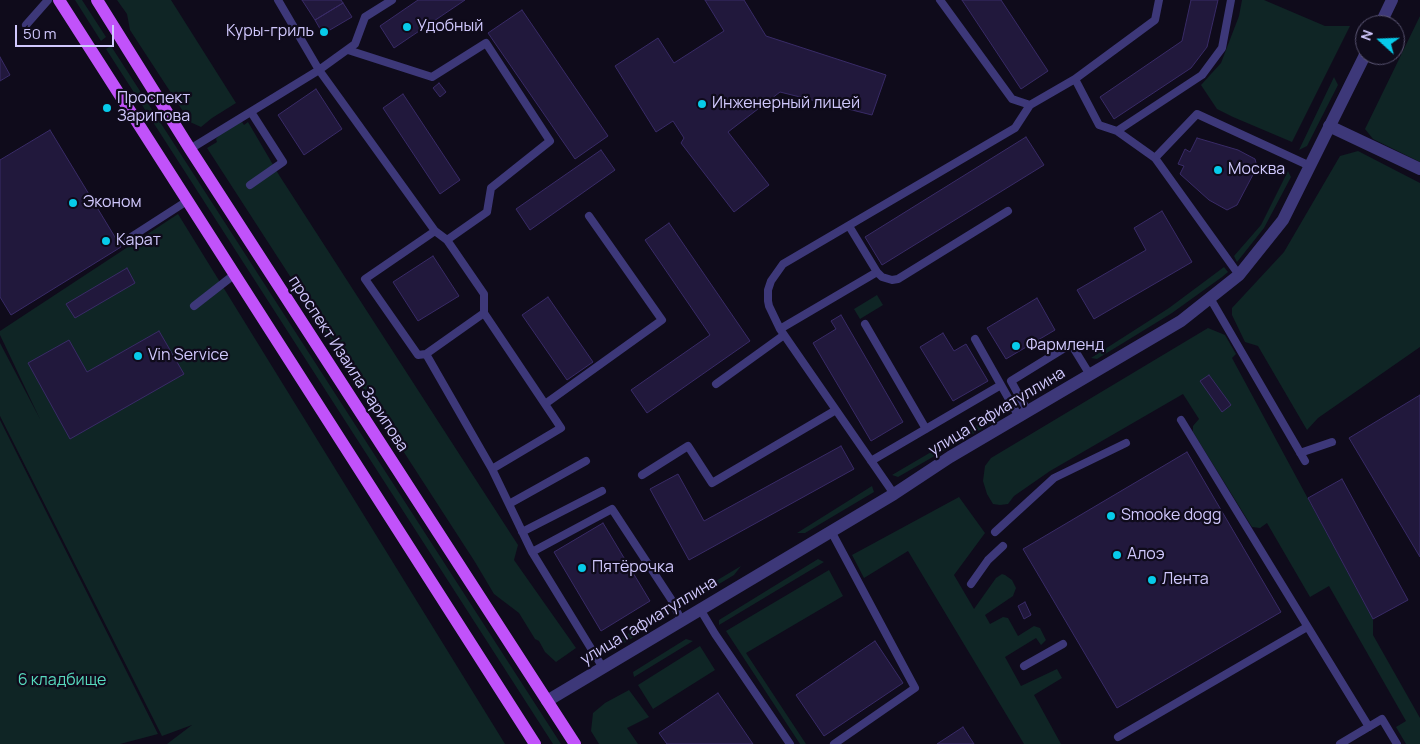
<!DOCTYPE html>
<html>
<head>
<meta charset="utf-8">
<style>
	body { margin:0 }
	#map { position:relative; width:1420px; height:744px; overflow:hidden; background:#0f0b1b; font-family:Manrope,sans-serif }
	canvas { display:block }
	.north { position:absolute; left:1355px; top:15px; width:50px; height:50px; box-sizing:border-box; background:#0f0b1b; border:1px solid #5c5775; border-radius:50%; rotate:290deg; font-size:14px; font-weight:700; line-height:20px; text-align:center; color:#d0c8fd }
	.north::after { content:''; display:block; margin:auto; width:18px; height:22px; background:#07cbea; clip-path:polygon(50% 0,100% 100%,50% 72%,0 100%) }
	.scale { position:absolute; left:15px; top:25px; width:99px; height:22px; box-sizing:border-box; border:2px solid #d0c8fd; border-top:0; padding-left:6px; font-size:15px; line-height:18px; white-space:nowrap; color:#d0c8fd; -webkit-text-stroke:4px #0f0b1b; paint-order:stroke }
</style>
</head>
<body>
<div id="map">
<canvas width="1420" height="744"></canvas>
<div class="north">N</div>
<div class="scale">50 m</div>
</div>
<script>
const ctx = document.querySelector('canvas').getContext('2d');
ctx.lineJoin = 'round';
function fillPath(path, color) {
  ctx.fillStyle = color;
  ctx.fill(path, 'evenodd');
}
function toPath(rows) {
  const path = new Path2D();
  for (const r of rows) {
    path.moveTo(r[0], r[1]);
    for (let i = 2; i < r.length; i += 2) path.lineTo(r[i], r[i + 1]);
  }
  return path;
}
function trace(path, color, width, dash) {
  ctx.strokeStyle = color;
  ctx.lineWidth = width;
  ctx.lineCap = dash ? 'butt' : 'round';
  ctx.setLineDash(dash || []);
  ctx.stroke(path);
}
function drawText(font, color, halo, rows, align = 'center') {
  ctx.font = font + ' Manrope,sans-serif';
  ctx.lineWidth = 4.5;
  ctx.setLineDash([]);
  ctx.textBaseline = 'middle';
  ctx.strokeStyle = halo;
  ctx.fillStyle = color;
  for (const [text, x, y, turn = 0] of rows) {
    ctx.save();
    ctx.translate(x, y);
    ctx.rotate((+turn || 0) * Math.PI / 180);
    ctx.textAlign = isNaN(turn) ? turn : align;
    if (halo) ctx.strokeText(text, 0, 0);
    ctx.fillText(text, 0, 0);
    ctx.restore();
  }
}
fillPath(toPath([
	[75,0,82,0,106,37,101,41],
	[117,0,171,0,236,103,212,118,201,127,190,122,130,30,127,14],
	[1242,0,1264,0,1325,26,1350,26,1292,142,1233,117,1217,109,1201,85,1221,63,1239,16],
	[1420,16,1420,162,1373,139,1365,129],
	[111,46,561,744,553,744,106,49],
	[1334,77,1338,85,1307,146,1299,150],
	[242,122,244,125,248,122,279,175,518,545,514,560,576,648,556,662,545,652,539,641,535,639,519,613,494,594,475,562,207,148,217,142,216,139,224,129],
	[1358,151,1420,183,1420,347,1318,418,1307,430,1258,346,1245,342,1232,315,1232,308,1284,252,1340,156],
	[1288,171,1291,177,1264,228,1237,262,1234,256,1261,225],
	[178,214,505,744,167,744,192,725,162,736,0,416,0,343,40,419,0,335,0,331],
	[1224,267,1228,272,1222,277,1172,313,1097,359,1091,358,1169,308],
	[877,295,883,305,860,319,854,309],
	[1208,328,1225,335,1236,354,1232,358,1373,619,1373,635,1420,718,1420,744,1406,744,1396,727,1406,721,1329,586,1310,597,1267,523,1260,528,1252,527,1193,432,1193,426,1199,419,1183,394,1050,471,1014,496,1008,504,1000,505,993,504,987,494,983,481,985,466,991,458],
	[1001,411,999,419,898,477,892,475],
	[0,420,158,734,120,744,0,744],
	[872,486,874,492,805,533,797,533],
	[959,497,985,533,954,575,974,609,996,578,1002,574,1005,575,1012,580,1016,588,1013,596,985,615,990,624,1003,617,1008,618,1018,636,1034,626,1040,628,1046,640,1041,645,1036,638,1005,657,1021,686,1057,669,1062,678,1034,695,1061,744,1024,744,908,551,864,578,852,555],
	[818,559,824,562,719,625,719,620],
	[741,566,734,575,684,605,679,603],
	[829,570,843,596,746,653,806,744,800,744,726,631],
	[670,609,669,615,610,652,602,649],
	[686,639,693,641,634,677,633,672],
	[700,646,715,670,653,709,638,685],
	[629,690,649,717,627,728,638,744,599,744,591,731,593,713,605,703]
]), '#0f2525');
const building = toPath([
	[302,0,341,0,343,3,315,20,302,0],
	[418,0,465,0,394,48,380,26,418,0],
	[705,0,744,0,766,36,886,75,872,115,780,92,728,132,769,185,734,212,681,143,684,138,673,121,656,132,615,66,658,38,674,63,724,31,705,0],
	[962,0,1001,0,1048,71,1021,89,962,0],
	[1191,0,1218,0,1207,47,1191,68,1114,119,1100,97,1182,41,1191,0],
	[343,3,352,17,323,34,315,20,343,3],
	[522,10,608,136,575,159,488,33,522,10],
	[0,57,10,75,0,81,0,57],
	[439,83,446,92,440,97,433,88,439,83],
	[316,89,342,129,304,155,278,115,316,89],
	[403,94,460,180,440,194,383,108,403,94],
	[50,130,121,247,11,315,0,297,0,160,50,130],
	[1026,137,1044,165,882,265,865,237,1026,137],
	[1197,138,1238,150,1255,159,1257,167,1237,205,1227,210,1209,200,1180,174,1184,166,1178,164,1185,149,1190,152,1197,138],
	[601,150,615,170,530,230,516,209,601,150],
	[1162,211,1192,262,1094,319,1077,290,1146,250,1134,228,1162,211],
	[669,223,750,341,647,413,631,390,710,335,645,240,669,223],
	[433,256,459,296,418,321,393,282,433,256],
	[127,268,135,283,75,318,66,304,127,268],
	[548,297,593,362,567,380,522,315,548,297],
	[1037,298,1055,330,1006,359,987,328,1037,298],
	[841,315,903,422,871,441,813,343,836,329,831,321,841,315],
	[159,331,184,374,70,439,28,363,69,340,87,372,159,331],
	[943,333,954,351,966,344,988,381,953,401,920,347,943,333],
	[1209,375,1231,405,1222,412,1200,381,1209,375],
	[1420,395,1420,557,1349,438,1420,395],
	[841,446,854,469,689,560,650,489,678,474,704,521,841,446],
	[1187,452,1281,612,1117,708,1023,549,1187,452],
	[1342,479,1408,600,1373,619,1308,498,1342,479],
	[603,523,650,601,601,631,554,552,603,523],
	[1025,602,1031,615,1024,619,1018,606,1025,602],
	[875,641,903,683,824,736,796,695,875,641],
	[718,693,753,744,667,744,659,733,718,693],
	[963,727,974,744,937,744,963,727]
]);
fillPath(building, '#21183c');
trace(building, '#392b67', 1);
trace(toPath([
	[278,0,319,70,355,44,365,17,392,0],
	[940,0,1012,99,1030,105,1075,79,1155,20,1159,0],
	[26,25,48,0],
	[1075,79,1099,125,1117,131,1202,75,1222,48,1231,0],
	[1117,131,1155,158],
	[190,149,319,70,435,231,447,240,487,212,491,188,550,141,486,43,432,77,348,50],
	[250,185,283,162,251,112],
	[849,226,877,272,882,277,892,280,898,279,1008,211],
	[128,239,187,201],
	[447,240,484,294,484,313],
	[1239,275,1155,158,1197,114,1310,166],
	[1210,298,1305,461],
	[194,306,235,274],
	[865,324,926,429],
	[780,329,877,272],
	[975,339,1019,417],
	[426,354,418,355,365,279,435,231],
	[716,384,784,335],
	[545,404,662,320,589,216],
	[1028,412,1011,381,1071,344,1090,375],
	[1181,420,1369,727],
	[1300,453,1332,442],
	[871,461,1001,385],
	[492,469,426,354,484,313,561,428,492,469,532,552,603,668],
	[642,475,688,446,712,483,836,410],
	[894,494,780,329,769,306,768,301,768,290,771,281,783,264,1015,128,1030,105],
	[509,504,586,461],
	[831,531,915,688,834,744],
	[522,532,602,491],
	[995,532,1054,478,1126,443],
	[532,552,612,509,671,599,681,620],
	[971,584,988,560,1003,546],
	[700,609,715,634,790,744],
	[1024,666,1063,644],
	[1118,737,1307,627],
	[1340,744,1382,719,1397,744]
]), '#3d3879', 8);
trace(toPath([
	[1329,126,1420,169]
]), '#3d3879', 12);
trace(toPath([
	[1380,25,1392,0],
	[547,701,894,494,950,457,1181,321,1239,275,1283,220,1365,55]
]), '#3d3879', 12);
trace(toPath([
	[59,0,535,744],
	[97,0,190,149,575,744]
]), '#c152fa', 12);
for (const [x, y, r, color] of [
	[407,27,5,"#07cbea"],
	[324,32,5,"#07cbea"],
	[702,104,5,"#07cbea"],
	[107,108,5,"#07cbea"],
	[1218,170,5,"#07cbea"],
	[73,203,5,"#07cbea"],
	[106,241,5,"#07cbea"],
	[1016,346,5,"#07cbea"],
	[138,356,5,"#07cbea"],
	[1111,516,5,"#07cbea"],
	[1117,555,5,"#07cbea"],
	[582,568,5,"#07cbea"],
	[1152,580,5,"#07cbea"]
]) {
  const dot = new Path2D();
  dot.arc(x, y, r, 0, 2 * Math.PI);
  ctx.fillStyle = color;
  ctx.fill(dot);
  trace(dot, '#0f0b1b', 2);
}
drawText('16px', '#d0c8fd', '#0f0b1b', [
	["Удобный",417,27],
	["Куры-гриль",314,32,"right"],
	["Проспект",117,99],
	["Зарипова",117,117],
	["Инженерный лицей",712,104],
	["Москва",1228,170],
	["Эконом",83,203],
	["Карат",116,241],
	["Фармленд",1026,346],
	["Vin Service",148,356],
	["Smooke dogg",1121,516],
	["Алоэ",1127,555],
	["Пятёрочка",592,568],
	["Лента",1162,580]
], 'left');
drawText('16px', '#d0c8fd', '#0f0b1b', [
	["проспект Изаила Зарипова",348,364,57],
	["улица Гафиатуллина",997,412,-31],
	["улица Гафиатуллина",649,621,-31]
]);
drawText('16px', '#57dabe', '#0f0b1b', [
	["6 кладбище",62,681]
]);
</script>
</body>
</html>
